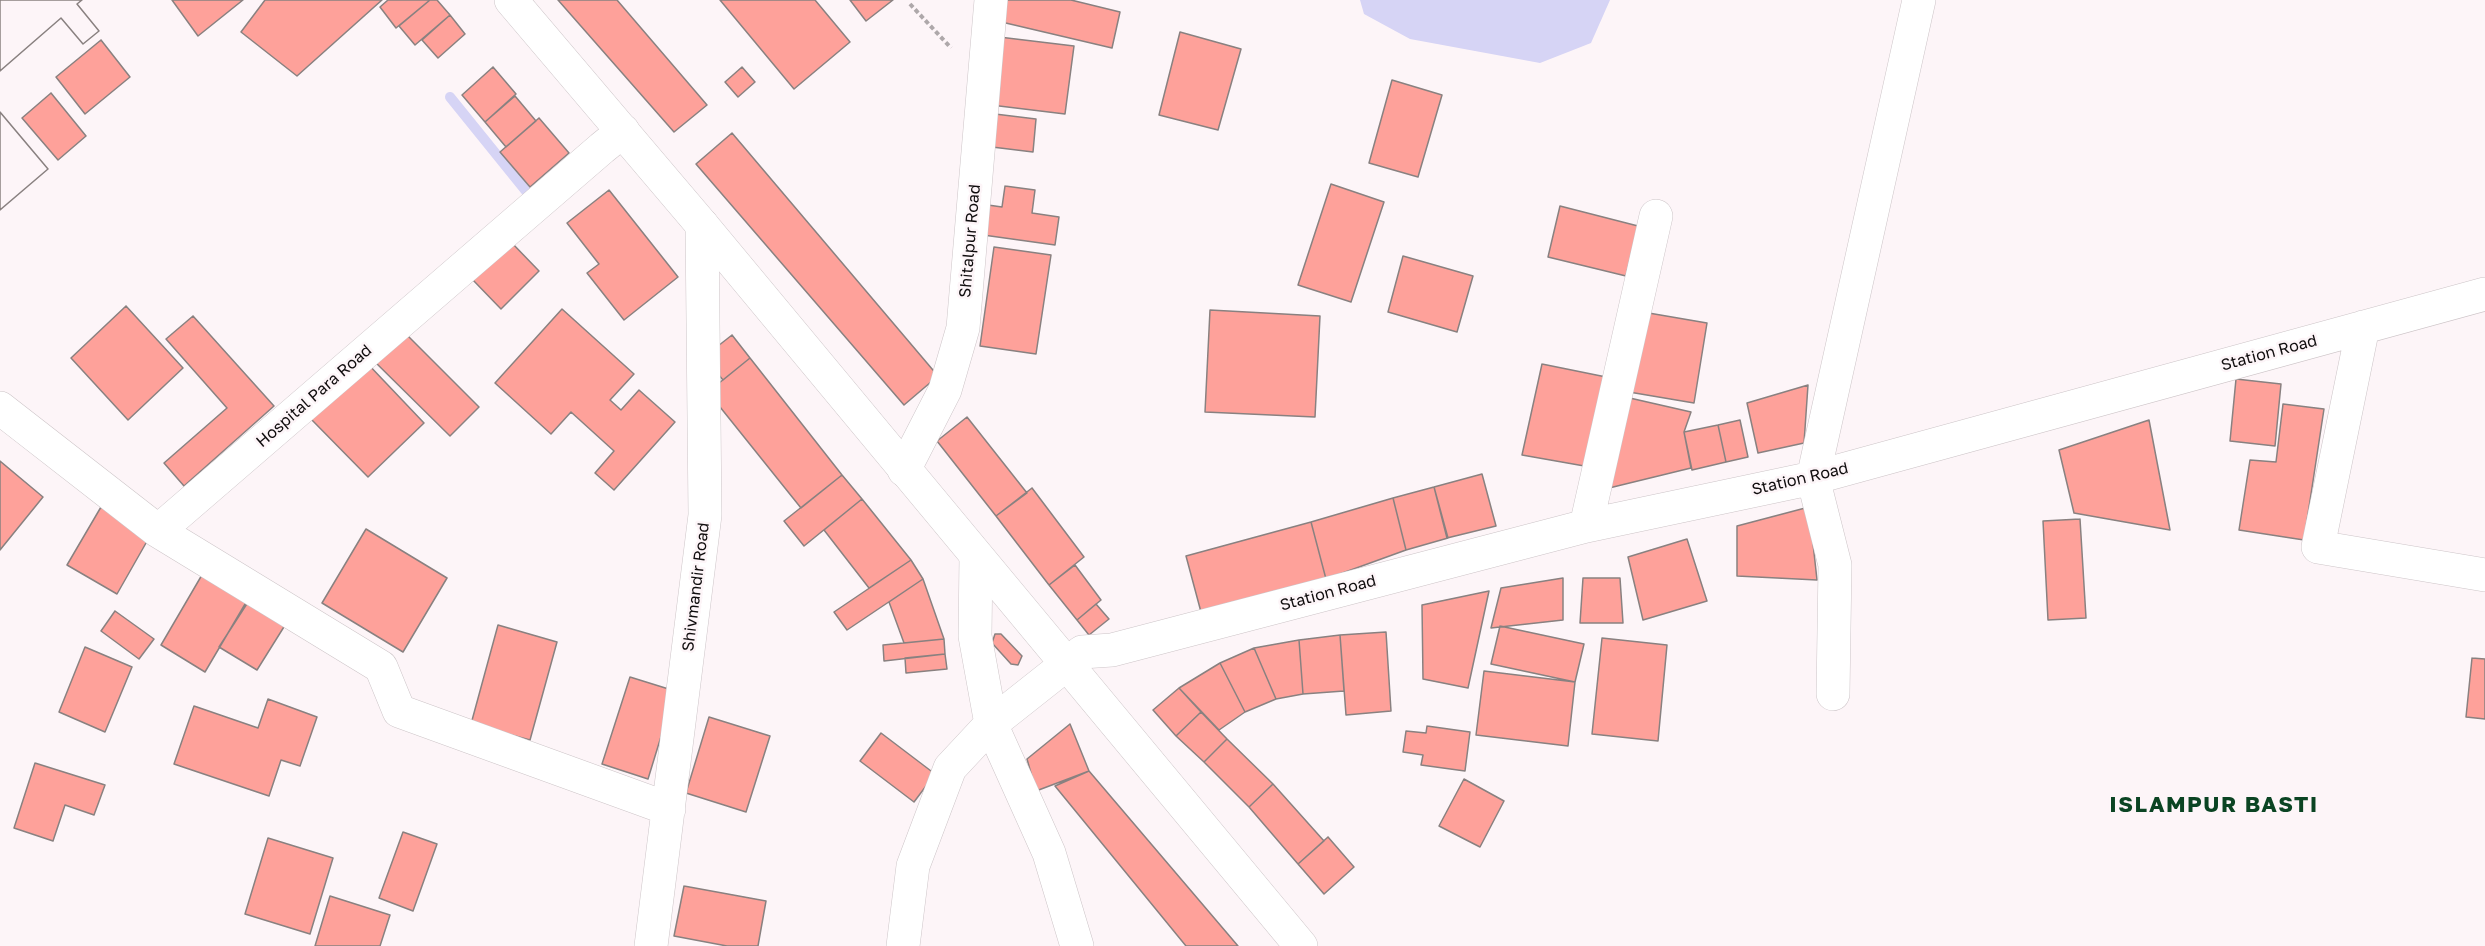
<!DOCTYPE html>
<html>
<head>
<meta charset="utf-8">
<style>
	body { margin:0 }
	canvas { display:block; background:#fdf5f8 }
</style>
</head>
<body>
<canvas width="2485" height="946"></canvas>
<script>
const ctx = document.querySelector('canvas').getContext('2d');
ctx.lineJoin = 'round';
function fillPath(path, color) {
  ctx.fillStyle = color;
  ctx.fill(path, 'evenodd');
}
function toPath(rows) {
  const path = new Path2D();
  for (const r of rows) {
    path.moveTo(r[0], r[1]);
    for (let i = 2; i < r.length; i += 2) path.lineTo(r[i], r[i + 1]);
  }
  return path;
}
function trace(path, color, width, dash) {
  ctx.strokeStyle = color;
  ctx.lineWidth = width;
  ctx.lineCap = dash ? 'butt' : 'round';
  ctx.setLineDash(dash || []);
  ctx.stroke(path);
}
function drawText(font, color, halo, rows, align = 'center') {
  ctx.font = font + ' "Golos Text",sans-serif';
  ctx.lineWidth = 5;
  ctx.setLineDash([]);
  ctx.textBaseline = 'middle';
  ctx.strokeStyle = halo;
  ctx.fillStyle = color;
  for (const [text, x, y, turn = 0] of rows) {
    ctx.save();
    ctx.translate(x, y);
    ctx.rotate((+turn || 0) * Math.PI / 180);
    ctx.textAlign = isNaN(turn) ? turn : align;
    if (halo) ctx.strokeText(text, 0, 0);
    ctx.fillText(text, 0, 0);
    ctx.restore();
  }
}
fillPath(toPath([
	[1360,0,1610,0,1591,43,1540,63,1410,39,1364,14]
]), '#d6d4f5');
trace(toPath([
	[450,97,530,196]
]), '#d6d4f5', 10);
const building = toPath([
	[0,0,82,0,77,4,99,31,83,44,61,18,0,71,0,0],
	[0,0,82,0,77,4,99,31,83,44,61,18,0,71,0,0],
	[172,0,243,0,198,36,172,0],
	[265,0,382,0,297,76,241,32,265,0],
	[388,0,430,0,396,28,380,7,388,0],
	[430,0,437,0,450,15,415,45,399,26,430,0],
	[558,0,617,0,707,105,674,132,558,0],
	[720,0,815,0,850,42,794,89,720,0],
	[850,0,893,0,866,21,850,0],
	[998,0,1071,0,1120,12,1112,48,993,20,998,0],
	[450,15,465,34,438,58,422,40,450,15],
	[1180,32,1241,49,1218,130,1159,115,1180,32],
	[999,37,1074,46,1065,114,991,105,999,37],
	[101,40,130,77,85,114,56,77,101,40],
	[493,67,516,94,485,122,462,95,493,67],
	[742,67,755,82,738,97,725,82,742,67],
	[1392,80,1442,95,1418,177,1369,163,1392,80],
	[51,93,86,136,58,160,22,118,51,93],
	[515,96,536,121,506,147,485,122,515,96],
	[0,112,48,169,0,210,0,112],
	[0,112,48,169,0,210,0,112],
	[995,114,1036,119,1033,152,992,147,995,114],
	[539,118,569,153,530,187,500,152,539,118],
	[732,133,938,376,904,405,696,164,732,133],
	[1331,184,1384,202,1351,302,1298,285,1331,184],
	[1005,186,1035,190,1032,213,1059,217,1055,245,976,234,981,204,1002,207,1005,186],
	[609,190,678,277,624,320,587,273,599,264,567,223,609,190],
	[1560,206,1638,226,1626,276,1548,257,1560,206],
	[510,241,539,271,501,309,471,278,510,241],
	[994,247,1051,255,1036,354,980,346,994,247],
	[1403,256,1473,276,1457,332,1388,312,1403,256],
	[126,306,183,368,128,420,71,358,126,306],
	[562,309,634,374,610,400,621,410,639,390,675,422,614,490,595,473,614,451,571,412,551,434,495,383,562,309],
	[1210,310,1320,316,1315,417,1205,412,1210,310],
	[1637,311,1707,323,1694,403,1623,391,1637,311],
	[193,316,274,406,184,486,164,463,227,408,166,339,193,316],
	[401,329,479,407,450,436,372,359,401,329],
	[732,335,750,358,723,380,704,357,732,335],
	[750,358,842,475,801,508,708,392,750,358],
	[366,362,424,423,368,477,309,417,366,362],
	[1542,364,1611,378,1590,467,1522,455,1542,364],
	[2236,379,2281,384,2275,446,2230,441,2236,379],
	[1808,385,1804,443,1758,453,1747,403,1808,385],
	[1621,396,1691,412,1684,432,1691,468,1605,489,1621,396],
	[2283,404,2324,409,2304,540,2239,530,2250,460,2276,462,2283,404],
	[967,417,1027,493,996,516,937,441,967,417],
	[1740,420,1748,457,1726,462,1718,425,1740,420],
	[2149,420,2170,530,2074,513,2059,450,2149,420],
	[1718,425,1726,462,1692,470,1684,432,1718,425],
	[0,461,43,497,0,550,0,461],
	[1482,474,1496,526,1447,538,1434,487,1482,474],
	[842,475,862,499,804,546,784,521,842,475],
	[1434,487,1448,538,1406,550,1393,498,1434,487],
	[1032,488,1084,557,1049,585,996,516,1032,488],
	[1393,498,1406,550,1326,579,1311,522,1393,498],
	[862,499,911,560,869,588,824,530,862,499],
	[101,507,150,536,117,594,67,565,101,507],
	[1809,507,1817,580,1737,576,1737,526,1809,507],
	[2080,519,2086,618,2048,620,2043,521,2080,519],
	[1311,522,1326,579,1201,612,1186,556,1311,522],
	[366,529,447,578,403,652,322,603,366,529],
	[1687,539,1707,601,1643,620,1628,557,1687,539],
	[911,560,923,579,847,630,834,612,911,560],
	[1075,565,1101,600,1077,620,1049,585,1075,565],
	[206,568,251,594,205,672,161,645,206,568],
	[1563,578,1563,620,1491,628,1501,588,1563,578],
	[1583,578,1620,578,1623,623,1580,623,1583,578],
	[923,579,944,639,904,643,889,602,923,579],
	[1489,591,1468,688,1423,679,1422,605,1489,591],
	[250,599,287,622,257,670,219,647,250,599],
	[1096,604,1109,619,1089,635,1077,620,1096,604],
	[115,611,154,639,139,659,101,631,115,611],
	[498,625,557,642,530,740,471,724,498,625],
	[1500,626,1584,644,1575,682,1491,664,1500,626],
	[1386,632,1391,711,1346,715,1340,635,1386,632],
	[995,634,1001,634,1022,656,1018,665,1011,664,992,643,995,634],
	[1340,635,1344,691,1303,694,1299,640,1340,635],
	[1602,638,1667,645,1658,741,1592,734,1602,638],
	[944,639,945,654,884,661,883,645,944,639],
	[1299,640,1303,694,1276,699,1254,648,1299,640],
	[85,647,132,667,105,732,59,712,85,647],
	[1254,648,1276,699,1245,712,1220,663,1254,648],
	[945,654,947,669,906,673,905,658,945,654],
	[2472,658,2485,659,2485,719,2466,717,2472,658],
	[1220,663,1245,712,1219,730,1179,688,1220,663],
	[1484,671,1575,682,1568,746,1476,735,1484,671],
	[630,677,675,691,648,779,602,764,630,677],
	[1179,688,1201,712,1176,736,1153,710,1179,688],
	[268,699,317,717,300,766,281,760,269,796,174,764,194,706,258,728,268,699],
	[1201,712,1227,739,1204,762,1176,736,1201,712],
	[709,717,770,736,746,812,686,793,709,717],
	[1070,724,1089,771,1036,791,1027,759,1070,724],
	[1427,726,1470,732,1465,771,1421,765,1423,755,1403,752,1406,731,1426,733,1427,726],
	[881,733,935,774,914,802,860,761,881,733],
	[1227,739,1273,784,1249,807,1204,762,1227,739],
	[35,763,105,785,94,815,65,805,53,841,14,828,35,763],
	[1089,771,1238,946,1186,946,1055,786,1089,771],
	[1464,779,1504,801,1480,847,1439,826,1464,779],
	[1273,784,1324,841,1298,864,1249,807,1273,784],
	[403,832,437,844,413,911,379,898,403,832],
	[1328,837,1354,867,1324,894,1298,864,1328,837],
	[268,838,333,858,310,934,245,914,268,838],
	[684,886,766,901,758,946,727,946,674,936,684,886],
	[330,896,390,915,380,946,315,946,330,896]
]);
fillPath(building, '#fea19a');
trace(building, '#898180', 1.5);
const street = toPath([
	[2363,327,2318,547,2485,575],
	[0,408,158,531,602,148,623,131],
	[904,470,945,390,963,328,991,0],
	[1586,526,1656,216],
	[158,531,381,667,399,711,669,809],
	[1833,694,1835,565,1813,478,1919,0],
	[651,946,705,515,702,225],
	[903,946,913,866,950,768,991,724,975,636,976,556],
	[1077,946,1049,853,991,724,1082,652,1112,650,1586,526,1813,478,2485,294]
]);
const primary = toPath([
	[511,0,702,225,1301,946]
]);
trace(street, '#cdc5c8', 34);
trace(primary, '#cdc5c8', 34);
trace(toPath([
	[910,4,951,48]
]), '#aea8aa', 4, [4.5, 3]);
trace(street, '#fff', 33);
trace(primary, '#fff', 33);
drawText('16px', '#100d0e', '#fdf5f8', [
	["Shitalpur Road",970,241,-85],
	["Station Road",2269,353,-15],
	["Hospital Para Road",314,396,-41],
	["Station Road",1800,479,-13],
	["Shivmandir Road",696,587,-83],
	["Station Road",1328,593,-15]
]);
ctx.letterSpacing = '1.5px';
drawText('bold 22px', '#0b4423', '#fdf5f8', [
	["ISLAMPUR BASTI",2214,805]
]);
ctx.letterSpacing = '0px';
</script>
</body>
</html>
